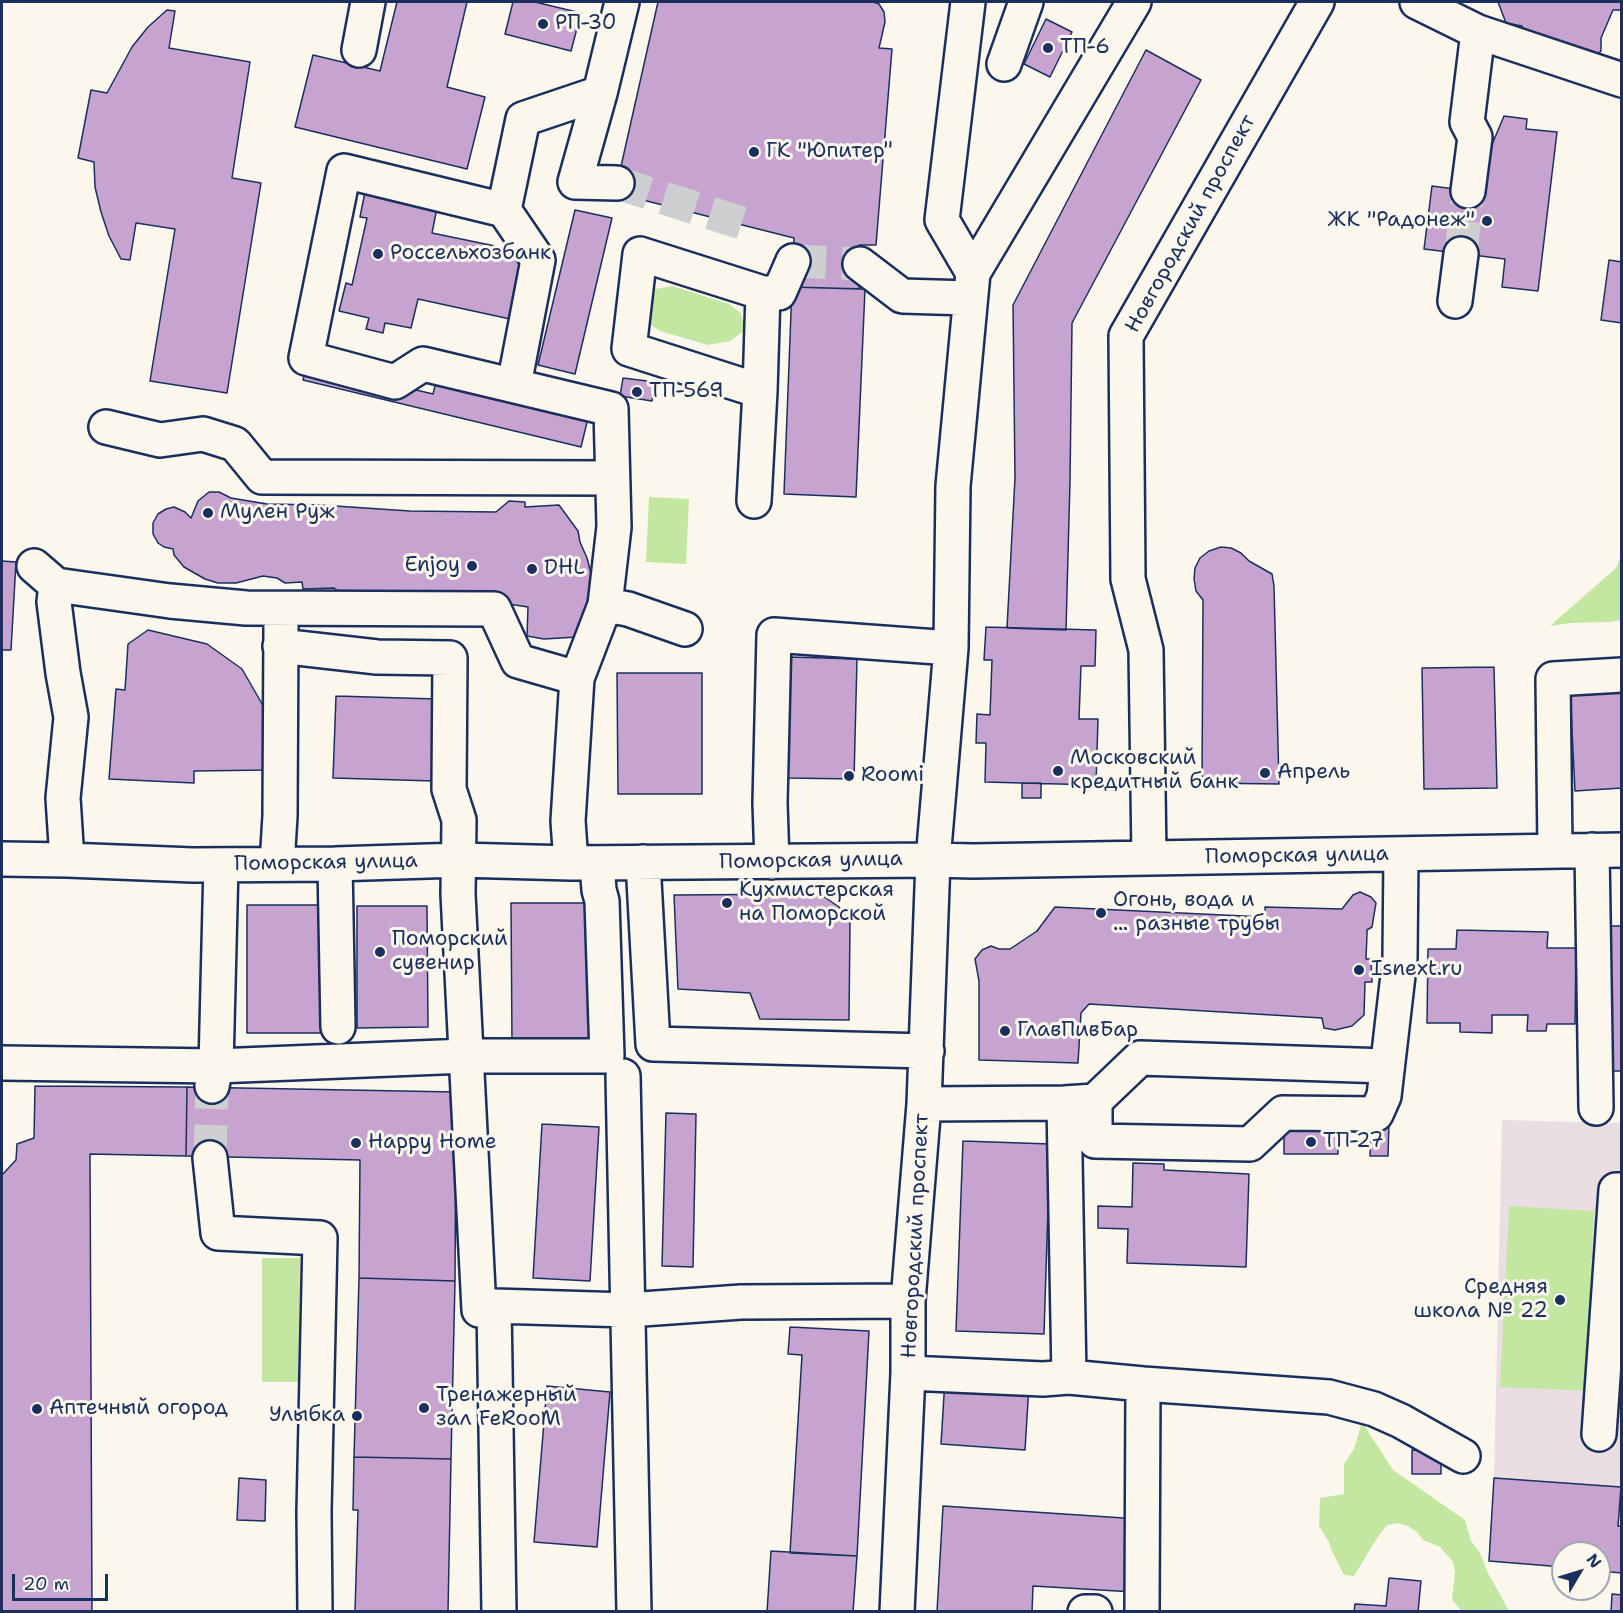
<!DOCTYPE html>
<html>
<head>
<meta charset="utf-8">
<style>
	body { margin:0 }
	#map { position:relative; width:1623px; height:1613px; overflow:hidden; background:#fbf7ec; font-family:"Shantell Sans",sans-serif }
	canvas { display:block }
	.frame { position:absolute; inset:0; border:3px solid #1b2f5e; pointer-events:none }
	.north { position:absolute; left:1551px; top:1541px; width:60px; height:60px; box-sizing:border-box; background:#fbf7ec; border:2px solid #a1a7b3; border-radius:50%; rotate:52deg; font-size:16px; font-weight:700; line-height:24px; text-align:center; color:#1b2f5e }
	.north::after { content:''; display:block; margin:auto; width:21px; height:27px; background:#1b2f5e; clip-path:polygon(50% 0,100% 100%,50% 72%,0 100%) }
	.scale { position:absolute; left:12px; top:1574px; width:96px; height:27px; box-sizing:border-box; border:3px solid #1b2f5e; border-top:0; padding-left:8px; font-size:18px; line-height:21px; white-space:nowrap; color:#1b2f5e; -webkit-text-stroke:4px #fbf7ec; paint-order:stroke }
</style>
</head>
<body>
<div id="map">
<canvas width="1623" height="1613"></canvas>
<div class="frame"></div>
<div class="north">N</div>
<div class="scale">20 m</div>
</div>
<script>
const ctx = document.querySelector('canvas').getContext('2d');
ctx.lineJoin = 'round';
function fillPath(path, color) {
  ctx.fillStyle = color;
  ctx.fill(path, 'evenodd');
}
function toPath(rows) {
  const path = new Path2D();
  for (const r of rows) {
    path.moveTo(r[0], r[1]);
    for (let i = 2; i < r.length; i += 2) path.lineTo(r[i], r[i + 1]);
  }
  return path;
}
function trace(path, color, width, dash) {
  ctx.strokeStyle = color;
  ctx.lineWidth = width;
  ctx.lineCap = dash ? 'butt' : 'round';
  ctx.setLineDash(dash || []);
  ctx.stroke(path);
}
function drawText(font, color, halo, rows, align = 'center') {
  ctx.font = font + ' "Shantell Sans",sans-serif';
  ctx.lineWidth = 6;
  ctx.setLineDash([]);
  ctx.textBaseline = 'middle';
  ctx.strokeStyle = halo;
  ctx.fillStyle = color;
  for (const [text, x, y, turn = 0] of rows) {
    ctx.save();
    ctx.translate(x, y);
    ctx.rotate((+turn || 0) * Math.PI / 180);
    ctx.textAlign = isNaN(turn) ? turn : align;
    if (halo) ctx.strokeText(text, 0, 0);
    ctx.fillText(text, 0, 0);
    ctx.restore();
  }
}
fillPath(toPath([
	[1502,1120,1621,1123,1621,1573,1599,1553,1563,1553,1563,1567,1489,1561,1494,1478]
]), '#ebdee3');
fillPath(toPath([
	[672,286,729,304,741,313,745,330,730,341,708,345,660,331,648,323,649,294,655,289],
	[649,497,689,499,686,564,646,562],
	[1621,555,1621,620,1610,622,1570,623,1550,626,1616,568],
	[1509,1206,1594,1211,1585,1391,1500,1387],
	[262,1258,300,1258,298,1382,262,1382],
	[1362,1422,1393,1470,1465,1520,1471,1541,1479,1551,1488,1573,1509,1611,1461,1611,1452,1599,1455,1572,1453,1562,1440,1547,1423,1540,1417,1532,1408,1526,1398,1523,1387,1525,1379,1535,1354,1576,1344,1575,1332,1551,1329,1542,1319,1526,1320,1498,1344,1494,1344,1464,1354,1449]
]), '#c3e7a0');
const building = toPath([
	[397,2,467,2,447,87,485,97,467,169,295,127,313,55,380,71,397,2],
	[513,2,535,2,581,13,571,51,505,34,513,2],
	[658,2,873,2,879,4,884,12,885,22,879,48,892,49,876,245,859,245,859,289,792,287,794,238,615,193,658,2],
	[1498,2,1622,2,1622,10,1613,10,1601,38,1601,51,1591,61,1526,40,1522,26,1506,23,1498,2],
	[167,10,175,11,169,48,250,62,232,178,261,183,227,393,150,381,175,229,136,223,130,260,121,259,109,236,101,212,95,187,94,162,78,158,91,90,107,93,132,47,148,27,167,10],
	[1046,19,1072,32,1050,77,1024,64,1046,19],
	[1146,50,1201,80,1072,323,1070,481,1066,630,1007,628,1015,478,1013,305,1146,50],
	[1504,116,1527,119,1526,129,1557,132,1538,291,1502,287,1505,259,1424,249,1432,186,1484,193,1488,154,1504,116],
	[365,192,437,208,432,233,524,252,510,319,418,299,411,328,385,323,383,333,366,329,369,318,339,311,346,283,352,285,367,218,360,217,365,192],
	[575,210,612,218,575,374,538,365,575,210],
	[1609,260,1622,262,1622,323,1601,320,1609,260],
	[792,287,865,289,856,497,784,494,792,287],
	[307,364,433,394,437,378,589,414,581,447,303,380,307,364],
	[623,378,655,382,652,401,620,396,623,378],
	[209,492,219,492,231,498,267,504,320,505,410,511,496,512,509,501,525,502,525,507,559,505,578,531,580,542,587,558,597,597,577,637,544,639,527,636,528,607,515,605,349,599,334,588,303,589,302,582,285,583,277,578,263,576,236,583,218,583,205,579,184,567,174,555,173,549,164,547,158,543,153,534,153,523,158,514,166,509,174,507,185,512,191,518,198,501,209,492],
	[1221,547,1231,548,1241,553,1249,561,1272,574,1274,586,1279,784,1202,783,1203,600,1196,591,1194,579,1195,568,1200,558,1209,551,1221,547],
	[2,561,16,562,11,650,2,650,2,561],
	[986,627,1096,630,1095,666,1081,666,1079,719,1098,719,1096,785,985,782,986,743,976,743,977,714,990,715,992,660,984,660,986,627],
	[148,630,207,644,242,669,265,709,269,770,194,771,194,783,109,779,116,689,125,690,128,644,148,630],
	[790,657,857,659,854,779,787,778,790,657],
	[1494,667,1497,788,1424,789,1422,668,1494,667],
	[617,673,702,673,702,794,618,794,617,673],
	[1622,687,1622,788,1575,791,1570,690,1622,687],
	[336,696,436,699,434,781,333,778,336,696],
	[1022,783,1041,783,1041,798,1022,798,1022,783],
	[1360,892,1371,897,1376,903,1372,927,1367,930,1367,933,1366,959,1371,959,1372,982,1365,982,1364,1015,1352,1026,1335,1030,1324,1028,1322,1018,1089,1004,1081,1013,1078,1063,979,1060,979,981,975,959,982,950,991,946,999,949,1010,949,1037,931,1055,907,1265,917,1265,907,1342,909,1353,895,1360,892],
	[820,894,839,907,850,921,849,1020,760,1019,750,993,678,989,674,895,820,894],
	[511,903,594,903,594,1044,512,1044,511,903],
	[247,905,325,905,325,1033,247,1033,247,905],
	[357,906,427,906,428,1027,357,1028,357,906],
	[1608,926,1622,926,1622,1071,1611,1071,1608,926],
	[1457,930,1548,932,1547,948,1576,948,1575,1024,1547,1024,1546,1031,1527,1031,1528,1015,1492,1015,1492,1033,1460,1032,1460,1023,1427,1023,1428,949,1456,949,1457,930],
	[35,1086,187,1087,186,1156,90,1154,92,1612,2,1612,2,1175,16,1160,17,1144,34,1138,35,1086],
	[187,1087,456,1092,455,1281,359,1278,360,1160,186,1156,187,1087],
	[666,1113,696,1114,693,1267,662,1266,666,1113],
	[542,1124,599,1127,590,1281,533,1278,542,1124],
	[1371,1124,1389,1124,1388,1156,1370,1156,1371,1124],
	[1284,1129,1338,1130,1338,1154,1284,1154,1284,1129],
	[963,1141,1050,1144,1044,1334,956,1331,963,1141],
	[1133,1163,1164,1164,1164,1170,1249,1174,1246,1267,1127,1263,1128,1229,1098,1228,1098,1206,1132,1207,1133,1163],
	[359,1278,455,1281,451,1459,354,1457,359,1278],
	[790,1327,869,1331,857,1556,790,1553,802,1355,788,1354,790,1327],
	[945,1379,1029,1385,1025,1450,941,1444,945,1379],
	[547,1386,610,1392,597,1547,534,1542,547,1386],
	[1412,1450,1441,1451,1441,1474,1412,1474,1412,1450],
	[354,1457,451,1459,448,1612,355,1612,358,1510,353,1510,354,1457],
	[239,1478,266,1480,265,1521,237,1520,239,1478],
	[1494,1478,1621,1487,1618,1526,1622,1526,1622,1573,1599,1571,1599,1553,1563,1553,1563,1567,1489,1561,1494,1478],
	[943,1506,1139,1519,1134,1592,1033,1586,1032,1612,937,1612,943,1506],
	[771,1551,857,1556,853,1612,767,1612,771,1551],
	[1389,1578,1421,1581,1418,1612,1354,1612,1355,1604,1386,1606,1389,1578],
	[1612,1594,1622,1595,1622,1612,1611,1612,1612,1594]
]);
fillPath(building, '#c6a4cf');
trace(building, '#1b2f5e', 1.5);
trace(toPath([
	[617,183,754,227],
	[1461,254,1468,191],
	[793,261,860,264],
	[210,1158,212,1088]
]), '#cecfd0', 33, [33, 16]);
const minor = toPath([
	[968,2,942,220,973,273],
	[1417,2,1478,32,1622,80],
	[359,50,368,2],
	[1004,64,1026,2],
	[600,93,575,182,617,183],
	[1468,191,1475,137,1467,122,1478,32],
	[504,210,523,119,600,93,622,2],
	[860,264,902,296,969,298],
	[1455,301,1461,254],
	[514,385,538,260,504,210,344,171,306,358,395,382,423,364,611,409,614,527,605,605,577,678,568,821,571,863],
	[760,391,629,349,640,254,763,293],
	[106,427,160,440,203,434,235,444,262,477,612,478],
	[754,501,760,391,763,293,779,293,793,261],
	[34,566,56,585,170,601,246,608,494,609,518,661,577,678],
	[56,585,54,602,63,673,71,717,63,798,67,860],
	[605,605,628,609,685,629],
	[280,646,377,657,450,658,449,789,459,820,458,894,479,1310,494,1306,628,1310,741,1302,908,1301],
	[1555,850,1553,679,1622,675],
	[1592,850,1596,1108],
	[1149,858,1146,650,1128,579,1126,336,1317,2],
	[2,859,67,860,193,865,335,864,459,860,571,863,933,860,973,861,1622,850],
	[643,862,653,1044,927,1051],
	[772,862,770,803,774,635,951,648],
	[277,864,280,816,281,626],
	[335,864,338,1027],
	[2,1063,216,1066,466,1056,607,1056,602,901,599,890,597,863],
	[623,1076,634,1612],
	[212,1086,216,1066,221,865],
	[1095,1101,1140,1058,1387,1066],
	[1064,1103,1069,1377],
	[924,1104,1064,1103,1095,1101,1095,1141,1250,1144,1283,1113,1376,1114,1384,1096,1400,958,1401,854],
	[210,1158,218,1233,320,1238,314,1512,315,1612],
	[494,1306,499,1612],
	[908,1373,1043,1379,1069,1377,1143,1384,1329,1397,1374,1409,1401,1421,1463,1456],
	[1599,1434,1616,1190,1622,1190],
	[897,1612,908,1373,908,1301,924,1104,933,860,951,648,953,486,973,273,1134,2],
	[1085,1612,1095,1612],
	[1142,1612,1143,1384]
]);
trace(minor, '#1b2f5e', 38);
trace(minor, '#fbf7ec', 33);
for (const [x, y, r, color] of [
	[543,24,6,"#1b2f5e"],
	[1048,48,6,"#1b2f5e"],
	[754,152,6,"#1b2f5e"],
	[1487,221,6,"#1b2f5e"],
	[378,254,6,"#1b2f5e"],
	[637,392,6,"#1b2f5e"],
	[208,513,6,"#1b2f5e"],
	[472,566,6,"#1b2f5e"],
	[532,569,6,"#1b2f5e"],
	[1058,771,6,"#1b2f5e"],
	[1265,773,6,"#1b2f5e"],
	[849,776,6,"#1b2f5e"],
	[727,903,6,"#1b2f5e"],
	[1101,913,6,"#1b2f5e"],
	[380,952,6,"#1b2f5e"],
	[1359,970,6,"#1b2f5e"],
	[1005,1031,6,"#1b2f5e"],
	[1311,1142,6,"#1b2f5e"],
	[356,1143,6,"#1b2f5e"],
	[1560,1300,6,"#1b2f5e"],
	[424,1408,6,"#1b2f5e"],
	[37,1409,6,"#1b2f5e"],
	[357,1416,6,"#1b2f5e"]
]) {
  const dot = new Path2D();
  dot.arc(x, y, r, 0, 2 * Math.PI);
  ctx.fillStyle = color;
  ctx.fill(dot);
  trace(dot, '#fbf7ec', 2);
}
drawText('21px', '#1b2f5e', '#fbf7ec', [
	["РП-30",555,24],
	["ТП-6",1060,48],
	["ГК \"Юпитер\"",766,152],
	["ЖК \"Радонеж\"",1475,221,"right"],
	["Россельхозбанк",390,254],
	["ТП-569",649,392],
	["Мулен Руж",220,513],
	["Enjoy",460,566,"right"],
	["DHL",544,569],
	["Московский",1070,759],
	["кредитный банк",1070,783],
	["Апрель",1277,773],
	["Roomi",861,776],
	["Кухмистерская",739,891],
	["на Поморской",739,915],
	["Огонь, вода и",1113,901],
	["... разные трубы",1113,925],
	["Поморский",392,940],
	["сувенир",392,964],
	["Isnext.ru",1371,970],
	["ГлавПивБар",1017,1031],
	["ТП-27",1323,1142],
	["Happy Home",368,1143],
	["Средняя",1548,1288,"right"],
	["школа № 22",1548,1312,"right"],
	["Тренажерный",436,1396],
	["зал FeRooM",436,1420],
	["Аптечный огород",49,1409],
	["Улыбка",345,1416,"right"]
], 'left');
drawText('21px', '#1b2f5e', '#fbf7ec', [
	["Новгородский проспект",1191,224,-61],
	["Поморская улица",1297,856,-1],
	["Поморская улица",811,861,-1],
	["Поморская улица",326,863,-1],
	["Новгородский проспект",916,1236,-87]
]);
</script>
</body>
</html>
